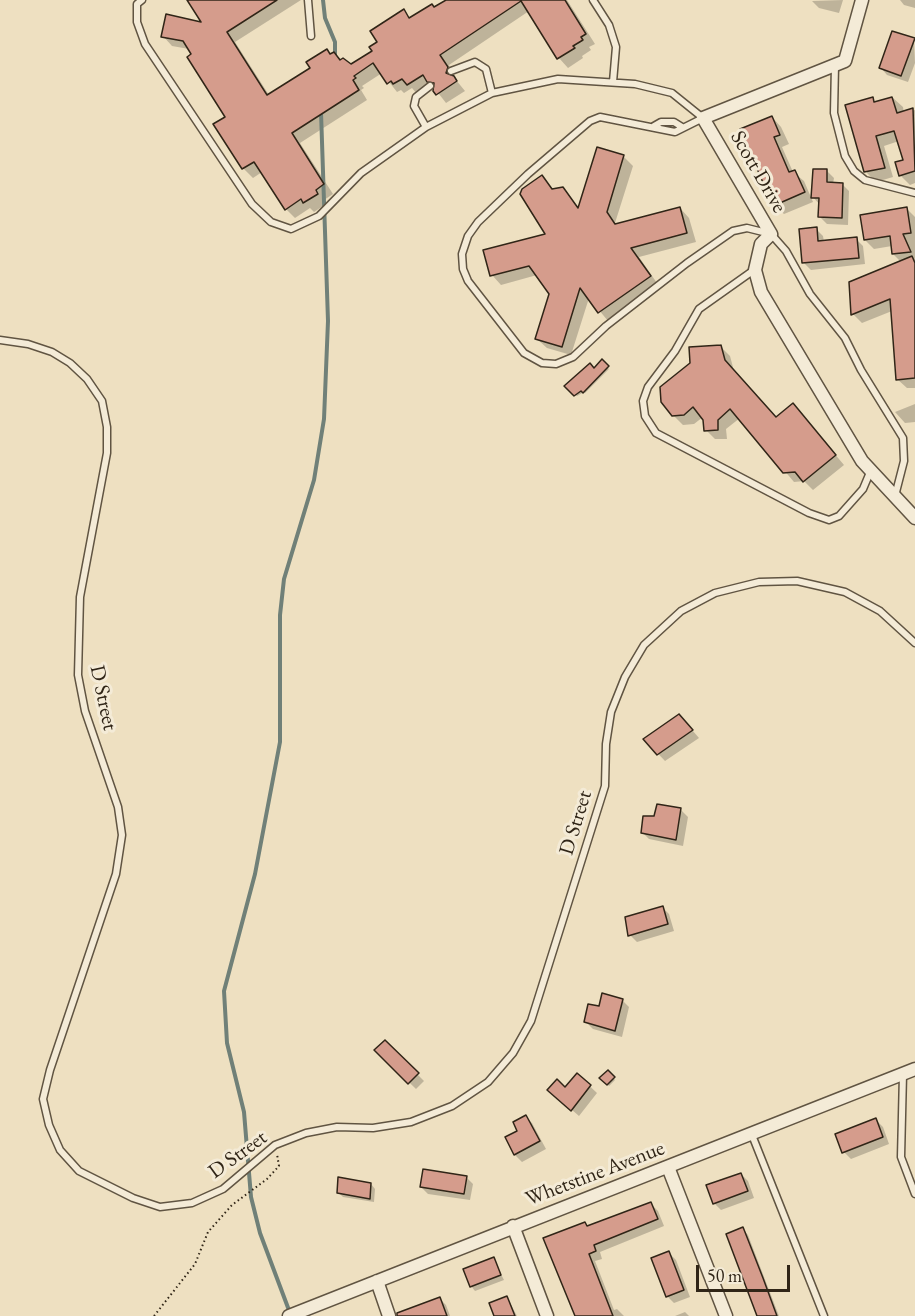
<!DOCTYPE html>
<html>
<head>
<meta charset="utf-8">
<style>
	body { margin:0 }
	#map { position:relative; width:915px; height:1316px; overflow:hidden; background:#eee0c1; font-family:"EB Garamond",serif }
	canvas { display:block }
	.scale { position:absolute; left:696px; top:1265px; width:94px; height:27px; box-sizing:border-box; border:3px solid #302517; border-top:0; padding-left:8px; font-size:18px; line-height:21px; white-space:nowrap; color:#302517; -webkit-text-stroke:4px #f4ebd7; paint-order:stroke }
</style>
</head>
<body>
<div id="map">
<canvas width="915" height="1316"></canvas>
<div class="scale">50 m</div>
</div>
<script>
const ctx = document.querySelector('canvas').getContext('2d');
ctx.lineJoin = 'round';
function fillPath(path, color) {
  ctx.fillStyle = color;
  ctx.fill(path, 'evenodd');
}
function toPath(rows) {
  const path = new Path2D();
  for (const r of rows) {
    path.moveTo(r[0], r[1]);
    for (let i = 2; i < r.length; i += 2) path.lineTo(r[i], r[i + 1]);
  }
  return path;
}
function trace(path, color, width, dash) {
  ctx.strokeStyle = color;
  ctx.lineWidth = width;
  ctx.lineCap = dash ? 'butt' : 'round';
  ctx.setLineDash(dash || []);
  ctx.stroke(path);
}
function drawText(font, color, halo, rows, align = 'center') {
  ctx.font = font + ' "EB Garamond",serif';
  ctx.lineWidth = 6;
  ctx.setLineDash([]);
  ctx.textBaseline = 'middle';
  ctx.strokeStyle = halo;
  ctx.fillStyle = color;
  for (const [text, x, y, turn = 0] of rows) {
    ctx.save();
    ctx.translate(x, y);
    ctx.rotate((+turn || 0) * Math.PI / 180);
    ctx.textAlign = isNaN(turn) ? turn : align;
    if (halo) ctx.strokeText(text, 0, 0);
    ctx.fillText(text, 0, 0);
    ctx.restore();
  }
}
fillPath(toPath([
	[189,0,301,0,235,42,269,95,334,54,351,66,374,51,403,11,411,19,449,0,567,0,595,44,589,47,591,50,582,56,583,58,568,68,559,58,529,11,449,65,456,80,465,91,446,103,432,85,417,94,412,88,404,93,401,90,397,92,382,73,362,86,364,88,361,90,367,100,300,143,333,194,324,200,326,204,314,212,310,208,295,218,286,209,262,172,253,178,243,168,215,125,227,117,189,49,172,46,163,36,204,24],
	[843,0,839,13,819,8,812,1],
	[900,0,915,0,915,8,904,5],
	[914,39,915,63,908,82,887,75,881,68],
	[893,98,903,107,904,113,915,110,915,183,910,185,900,175,905,161,899,141,884,146,893,177,876,182,867,173,846,106,872,99,876,103],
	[772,117,781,127,789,144,782,147,793,172,804,181,813,202,784,214,774,205],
	[623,156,633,166,615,223,617,225,680,208,689,218,696,242,639,257,659,286,608,321,589,298,571,355,547,348,537,339,551,294,537,275,501,285,492,275,547,235,541,177,554,190,562,188,580,209],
	[827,171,834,178,833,184,842,184,849,191,848,225,827,224,820,217,820,205,813,197],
	[907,209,915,217,915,388,907,388,897,379,892,311,862,323,853,314,901,262,893,254,892,246,874,249,865,240],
	[816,229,823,236,824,242,856,239,863,246,865,264,811,270,804,263],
	[720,346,730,356,734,371,777,418,802,415,844,465,813,490,804,481,794,482,740,418,726,429,727,439,715,439,706,430,703,417,694,424,683,425,673,415],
	[602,362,609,369,585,393,584,392,577,396,566,386,594,370],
	[915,404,915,422,905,423,895,412],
	[686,723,699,738,665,761,645,740],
	[681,810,688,817,683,846,649,839,642,832,655,818],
	[662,907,669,914,674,931,637,942,630,935],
	[622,1000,629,1007,622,1037,593,1029,586,1022],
	[385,1042,424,1081,416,1089,376,1050],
	[608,1072,615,1080,609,1086,602,1078],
	[578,1075,597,1093,579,1116,556,1096],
	[525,1116,532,1123,546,1149,522,1162,515,1155,507,1138,519,1132],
	[876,1120,883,1127,889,1144,851,1159,844,1152],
	[741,1174,748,1181,754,1198,721,1210,714,1203],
	[466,1177,473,1184,470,1200,428,1194,421,1187],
	[371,1184,375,1189,374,1202,343,1197,338,1192],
	[651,1204,658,1211,664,1226,600,1252,602,1259,595,1261,614,1310,617,1309,624,1316,576,1316,588,1227],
	[743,1229,748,1235,779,1316,758,1316],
	[669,1253,676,1260,690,1297,674,1303,667,1296],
	[493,1259,504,1280,475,1291,471,1286],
	[507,1297,517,1316,496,1316],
	[439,1298,446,1305,450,1316,412,1316],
	[685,1312,689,1316,675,1316]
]), '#0003');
trace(toPath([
	[323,0,325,18,335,42,335,57],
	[290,1313,260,1233,251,1197,244,1112,227,1043,224,991,255,874,280,742,280,615,284,579,314,480,324,419,328,321,321,112]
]), '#708078', 4);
const building = toPath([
	[187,0,277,0,227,32,267,95,310,68,306,62,327,49,330,54,334,52,340,60,343,58,351,64,372,51,369,47,377,42,370,31,404,9,409,18,432,4,434,7,446,0,565,0,586,34,581,37,583,40,573,46,575,48,557,59,521,1,440,55,448,67,446,73,454,76,457,81,436,95,433,91,434,83,427,82,423,75,407,85,402,79,393,84,391,81,387,84,373,63,354,76,356,78,353,80,359,90,292,133,324,184,316,190,318,194,303,203,301,199,285,210,254,162,242,169,213,124,225,117,187,57,191,54,183,41,161,37,166,14,201,22,187,0],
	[892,31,915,38,901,76,879,68,892,31],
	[873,97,874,102,892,97,897,113,913,108,915,171,899,176,895,162,903,160,894,131,876,136,885,168,864,172,845,105,873,97],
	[772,116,780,135,774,137,789,172,795,170,805,192,773,206,740,129,772,116],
	[597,147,624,155,607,212,615,224,680,207,687,233,631,248,651,276,598,313,580,288,562,347,535,339,549,294,529,266,490,276,483,250,545,234,520,194,522,189,542,175,552,189,563,187,578,208,597,147],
	[813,169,827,169,827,182,843,183,842,218,818,217,819,198,811,198,813,169],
	[907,207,911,233,903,234,911,252,892,254,890,236,864,240,860,215,907,207],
	[817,227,818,241,857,237,859,258,802,263,799,229,817,227],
	[912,256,915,263,915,378,896,380,890,299,851,315,849,282,912,256],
	[721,345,725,360,776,417,793,403,836,455,803,482,795,472,783,473,730,409,718,420,718,430,704,431,703,420,693,407,684,415,672,416,661,402,660,387,690,363,689,347,721,345],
	[602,359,609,366,583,393,581,391,574,396,564,386,590,363,594,368,602,359],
	[679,714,693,730,657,755,643,739,679,714],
	[657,804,681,808,676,840,641,833,643,816,654,816,657,804],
	[663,906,668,924,628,936,625,917,663,906],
	[602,993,623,999,615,1031,584,1022,588,1004,599,1006,602,993],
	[385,1040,419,1073,408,1084,374,1050,385,1040],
	[608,1070,615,1077,607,1085,599,1078,608,1070],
	[577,1073,591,1085,571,1111,547,1090,557,1079,565,1087,577,1073],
	[526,1115,540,1141,514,1155,505,1137,517,1131,513,1122,526,1115],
	[876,1118,883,1137,842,1153,835,1134,876,1118],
	[423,1169,467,1176,464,1194,420,1187,423,1169],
	[741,1173,748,1191,713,1204,706,1185,741,1173],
	[338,1177,371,1183,370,1199,337,1193,338,1177],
	[651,1202,658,1219,594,1245,596,1251,589,1254,613,1316,575,1316,543,1238,585,1222,587,1226,651,1202],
	[743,1227,763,1278,777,1316,757,1316,726,1234,743,1227],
	[669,1251,684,1290,666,1297,651,1258,669,1251],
	[494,1257,501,1275,470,1287,463,1269,494,1257],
	[507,1296,515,1316,494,1316,489,1303,507,1296],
	[440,1297,447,1316,397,1316,397,1313,440,1297]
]);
fillPath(building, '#d59c8c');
trace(building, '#302517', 1.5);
const service = toPath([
	[142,0,137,4,137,22,145,44,252,204,271,222,291,229,319,216,361,173,426,127,492,93,558,79,635,84,672,93,703,118,675,132,600,117,590,121,528,174,478,222,468,236,462,254,463,269,468,281,524,353,542,363,556,364,573,357,606,326,687,263,733,231,747,228,771,234,786,251,810,294,845,338,861,370,903,438,904,461,895,496],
	[308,0,311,36],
	[593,0,609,25,616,47,613,82],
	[835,65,834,113,845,156,854,171,865,180,915,193],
	[451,71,475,62,486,69,492,93],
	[654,126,661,122,674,122,682,127],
	[426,127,414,106,416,97,430,86],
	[754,270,699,309,675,351,648,387,643,401,645,416,656,433,809,513,829,520,839,516,863,489,871,470],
	[0,340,28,344,52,352,70,363,87,379,102,401,107,427,107,453,80,597,78,675,85,711,118,807,122,835,116,874,50,1070,43,1099,49,1125,60,1150,79,1171,133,1198,160,1207,192,1203,223,1189,275,1145,306,1133,337,1127,373,1128,411,1122,452,1106,488,1082,513,1053,531,1021,605,786,606,744,611,712,625,677,644,645,681,611,715,593,759,582,797,581,845,592,880,611,915,643],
	[903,1074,901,1157,915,1194],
	[752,1135,824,1316]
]);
const minor = toPath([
	[862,0,845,61,703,118,771,234,761,244,755,270,761,292,862,461,915,518],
	[668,1167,726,1316],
	[513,1226,547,1316],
	[377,1281,389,1316],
	[289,1316,915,1069]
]);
trace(service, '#605442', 9);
trace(minor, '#605442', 15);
trace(toPath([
	[154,1316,195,1264,208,1232,232,1205,267,1179,279,1166,277,1154]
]), '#302517', 2, [1.5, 3]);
trace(service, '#f4ebd7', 6);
trace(minor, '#f4ebd7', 12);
drawText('21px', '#302517', '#f4ebd7', [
	["Scott Drive",758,172,60],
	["D Street",103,698,78],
	["D Street",576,823,-73],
	["D Street",238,1155,-36],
	["Whetstine Avenue",595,1174,-21]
]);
</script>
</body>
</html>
